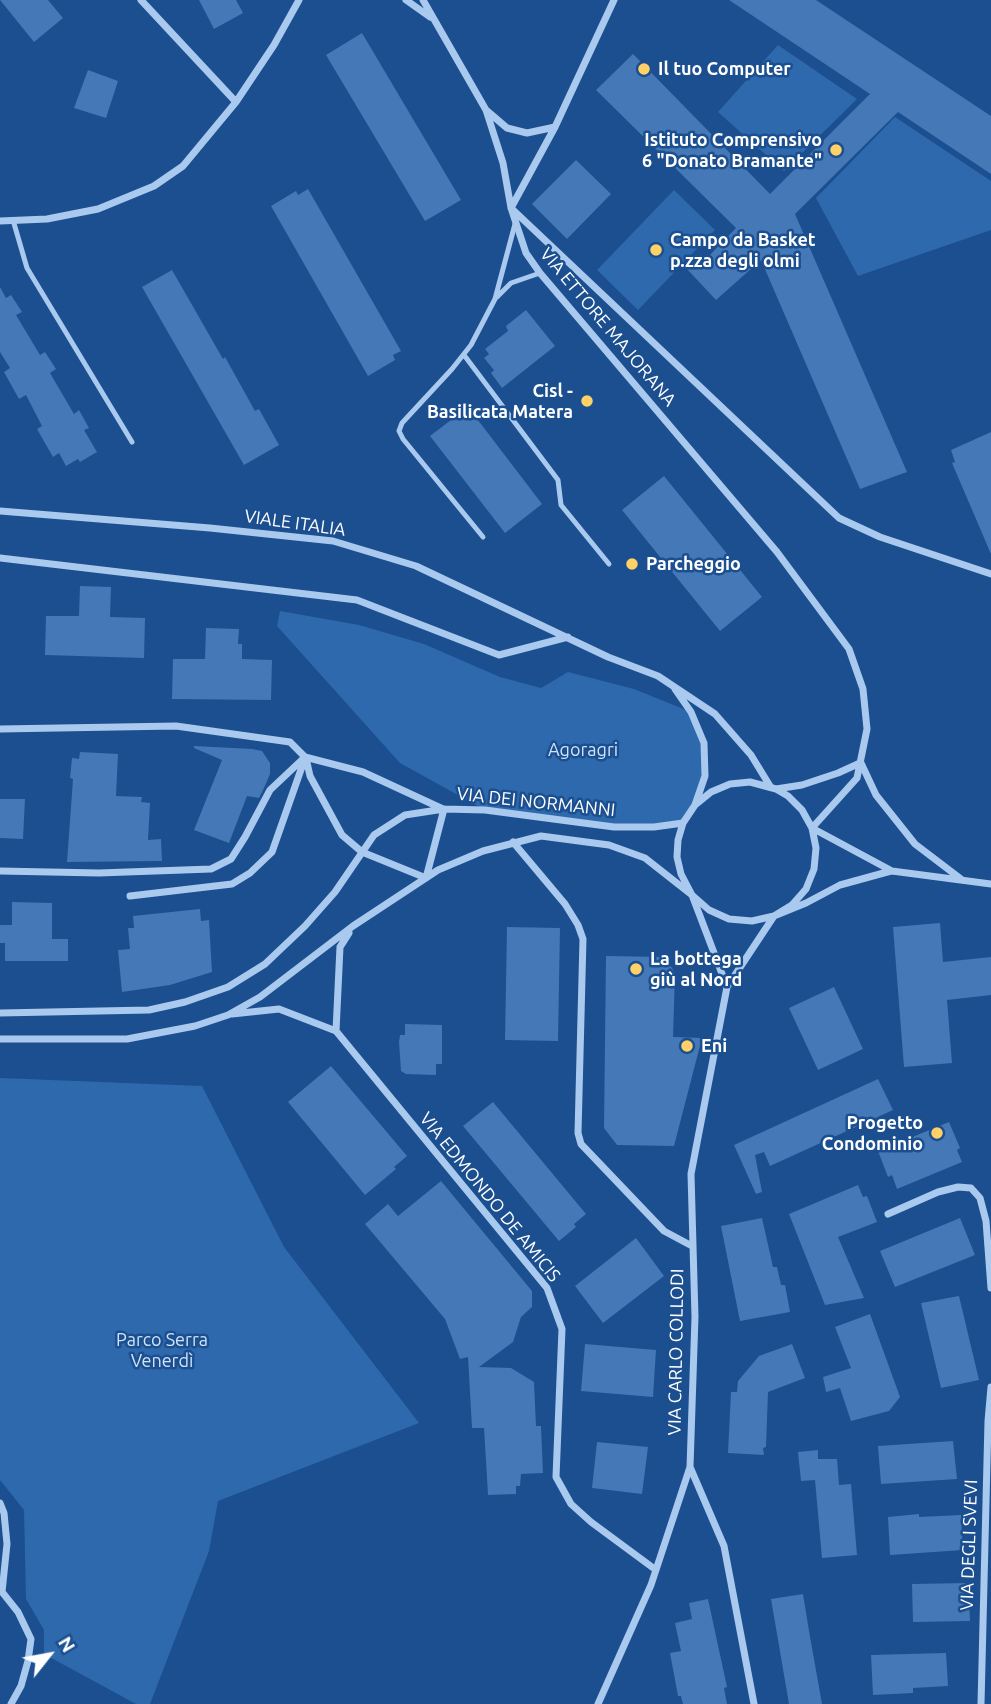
<!DOCTYPE html>
<html>
<head>
<meta charset="utf-8">
<style>
	body { margin:0 }
	#map { position:relative; width:991px; height:1704px; overflow:hidden; background:#1b4f8f; font-family:Ubuntu,sans-serif }
	canvas { display:block }
	.north { position:absolute; left:14px; top:1620px; width:70px; height:70px; -webkit-text-stroke:5px #1b4f8f; paint-order:stroke; rotate:59deg; font-size:19px; font-weight:700; line-height:28px; text-align:center; color:#fff }
	.north::after { content:''; display:block; margin:auto; width:24px; height:32px; background:#fff; clip-path:polygon(50% 0,100% 100%,50% 72%,0 100%) }
</style>
</head>
<body>
<div id="map">
<canvas width="991" height="1704"></canvas>
<div class="north">N</div>
</div>
<script>
const ctx = document.querySelector('canvas').getContext('2d');
ctx.lineJoin = 'round';
function fillPath(path, color) {
  ctx.fillStyle = color;
  ctx.fill(path, 'evenodd');
}
function toPath(rows) {
  const path = new Path2D();
  for (const r of rows) {
    path.moveTo(r[0], r[1]);
    for (let i = 2; i < r.length; i += 2) path.lineTo(r[i], r[i + 1]);
  }
  return path;
}
function trace(path, color, width, dash) {
  ctx.strokeStyle = color;
  ctx.lineWidth = width;
  ctx.lineCap = dash ? 'butt' : 'round';
  ctx.setLineDash(dash || []);
  ctx.stroke(path);
}
function drawText(font, color, halo, rows, align = 'center') {
  ctx.font = font + ' Ubuntu,sans-serif';
  ctx.lineWidth = 5;
  ctx.setLineDash([]);
  ctx.textBaseline = 'middle';
  ctx.strokeStyle = halo;
  ctx.fillStyle = color;
  for (const [text, x, y, turn = 0] of rows) {
    ctx.save();
    ctx.translate(x, y);
    ctx.rotate((+turn || 0) * Math.PI / 180);
    ctx.textAlign = isNaN(turn) ? turn : align;
    if (halo) ctx.strokeText(text, 0, 0);
    ctx.fillText(text, 0, 0);
    ctx.restore();
  }
}
fillPath(toPath([
	[778,45,857,99,784,171,718,112],
	[895,117,991,181,991,230,858,276,816,198],
	[674,190,715,230,638,310,597,270],
	[280,611,359,625,424,644,500,677,541,688,568,672,634,689,691,712,704,743,705,776,683,823,614,827,485,810,400,763,277,626],
	[0,1078,202,1086,284,1247,419,1423,218,1501,209,1551,150,1704,136,1704,44,1654,44,1630,26,1599,24,1510,0,1480]
]), '#2e69ad');
fillPath(toPath([
	[0,0,48,0,63,18,34,42],
	[199,0,236,0,243,13,214,29],
	[729,0,816,0,991,116,991,174,898,112,795,214,907,472,860,489,761,260,716,300,686,268,701,254,706,259,736,228,596,90,633,54,770,194,870,94],
	[362,33,461,200,425,221,326,55],
	[88,70,118,81,106,118,74,108],
	[576,160,611,194,567,239,532,204],
	[308,189,401,351,393,355,395,360,368,376,271,206,296,191,298,195],
	[172,270,223,359,225,357,255,411,259,409,279,445,244,465,142,287],
	[0,287,6,298,11,295,22,312,16,315,40,355,45,352,56,369,50,373,74,414,79,410,89,428,84,430,97,452,80,462,78,459,66,466,59,453,53,457,37,429,42,426,26,395,19,399,4,372,10,368,0,352],
	[526,310,555,346,502,388,491,373,494,370,484,358,489,354,485,349,508,331,506,326],
	[468,407,542,504,505,533,430,436],
	[991,432,991,554,952,463,955,462,951,450],
	[664,476,762,597,720,631,622,510],
	[80,586,111,587,110,617,145,618,144,658,45,655,46,616,79,616],
	[206,628,239,629,238,644,242,644,242,659,272,660,271,700,172,699,173,659,205,659],
	[194,746,252,749,262,751,270,763,270,774,264,788,259,798,247,796,229,843,194,830,222,760,194,748],
	[80,752,118,754,116,796,142,797,141,802,150,803,148,840,161,839,162,861,67,862,73,779,70,778,72,758,79,759],
	[0,799,25,799,23,839,0,838],
	[12,902,52,903,52,939,68,939,68,961,5,961,5,943,0,943,0,925,12,925],
	[200,909,201,921,209,920,212,972,170,985,122,992,118,950,130,949,128,928,134,928,133,916],
	[940,923,943,962,991,957,991,995,947,1000,952,1063,904,1067,893,927],
	[507,927,560,928,558,1041,505,1040],
	[606,956,665,957,675,973,673,1037,702,1038,674,1146,617,1145,604,1128],
	[834,987,863,1049,818,1070,789,1008],
	[405,1024,442,1025,442,1064,436,1064,436,1075,406,1074,401,1071,399,1042,400,1035,405,1035],
	[331,1066,407,1156,394,1167,396,1169,365,1195,288,1102],
	[878,1079,893,1110,770,1166,764,1152,755,1155,762,1192,756,1194,734,1145],
	[493,1102,586,1214,574,1224,576,1227,559,1241,463,1126],
	[949,1122,960,1148,957,1150,962,1162,897,1189,892,1175,888,1177,878,1151,907,1139,910,1145,910,1138],
	[441,1181,532,1291,532,1307,521,1317,513,1342,479,1367,511,1368,534,1382,536,1426,541,1426,543,1473,521,1474,520,1486,516,1486,516,1494,488,1495,484,1428,472,1428,468,1357,460,1359,445,1319,365,1224,388,1204,398,1216],
	[858,1185,863,1197,867,1196,877,1222,838,1237,864,1298,825,1305,789,1214],
	[762,1218,773,1267,777,1267,781,1285,785,1285,790,1312,740,1321,721,1226],
	[960,1218,975,1255,895,1287,880,1251],
	[636,1238,664,1276,603,1323,575,1286],
	[959,1296,979,1380,941,1388,921,1303],
	[870,1314,900,1397,889,1411,851,1421,840,1388,826,1392,823,1377,851,1368,835,1327],
	[585,1344,656,1350,653,1397,581,1391],
	[792,1344,805,1378,768,1392,766,1447,763,1448,764,1455,728,1453,731,1392,737,1392,738,1381,759,1356],
	[953,1441,957,1479,881,1484,878,1446],
	[597,1442,648,1447,642,1494,592,1488],
	[818,1450,818,1459,837,1459,839,1485,851,1484,857,1555,822,1558,815,1480,801,1481,798,1452],
	[919,1514,919,1517,961,1515,963,1550,890,1555,888,1517],
	[968,1583,970,1621,913,1622,912,1584],
	[803,1594,809,1631,822,1704,789,1704,771,1599],
	[708,1599,727,1687,724,1688,727,1704,683,1704,681,1696,678,1696,670,1653,681,1651,675,1623,692,1619,689,1603],
	[946,1653,948,1686,913,1688,913,1693,873,1695,871,1655]
]), '#4478b7');
trace(toPath([
	[13,220,27,268,132,442],
	[497,297,511,283,540,273],
	[464,355,558,480,561,505,609,564],
	[483,537,403,439,399,431,402,423,452,369,471,345,495,299,515,224]
]), '#a9c9ee', 5);
trace(toPath([
	[141,0,236,102],
	[406,0,430,17],
	[423,0,486,110,503,163,511,208,526,253,540,273,777,552,849,649,863,689,867,729,857,778,812,828,892,871,991,884],
	[486,110,507,128,527,133,555,127],
	[511,208,555,127,614,0],
	[512,209,839,518,880,537,991,574],
	[0,221,47,219,98,209,154,186,183,166,236,102,274,45,299,0],
	[0,511,210,528,333,541,416,566,608,657,658,676,715,714,751,755,770,786],
	[0,558,357,600,499,655,568,637],
	[675,689,691,712,704,743,705,776,695,805],
	[0,729,176,726,290,742,305,757,363,772,443,809],
	[306,758,310,776,342,835,362,852,426,878],
	[861,763,876,795,915,844,961,879],
	[776,789,802,785,838,773,860,763],
	[513,842,565,904,578,925,583,939,578,1133,581,1144,664,1231,692,1246],
	[0,871,99,873,211,869,231,859,245,837,270,790,305,757],
	[426,878,444,809],
	[130,896,232,884,250,873,272,852,304,761],
	[727,987,774,916,792,905,806,889,814,869,816,848,812,828,802,810,788,796,776,789,750,782,730,784,711,792,695,805,683,823,678,840,677,857,681,874,692,895,709,910,729,919,752,921,774,916,806,903,840,885,891,871],
	[0,1013,149,1010,185,1002,228,987,265,964,305,926,335,892,374,835,405,815,444,809,485,810,614,827,654,827,683,823],
	[232,1014,279,1009,336,1031,340,947,349,933],
	[336,1031,547,1288,562,1329,556,1477,571,1504,591,1522,656,1570],
	[0,1039,127,1039,195,1026,228,1015,260,997,353,926,438,870,483,851,541,836,609,845,645,858,692,895,727,987,691,1174,695,1317,690,1467,651,1585,598,1704],
	[888,1214,938,1192,958,1187,971,1188,980,1198,986,1221,991,1288],
	[690,1467,724,1546,754,1704],
	[0,1503,4,1513,7,1544,2,1592],
	[2,1592,18,1612,31,1639,28,1661,21,1686,11,1704],
	[981,1704,988,1421,991,1387]
]), '#a9c9ee', 7);
for (const [x, y, r, color] of [
	[644,69,7,"#ffd166"],
	[836,150,7,"#ffd166"],
	[656,250,7,"#ffd166"],
	[587,401,7,"#ffd166"],
	[632,564,7,"#ffd166"],
	[636,969,7,"#ffd166"],
	[687,1046,7,"#ffd166"],
	[937,1133,7,"#ffd166"]
]) {
  const dot = new Path2D();
  dot.arc(x, y, r, 0, 2 * Math.PI);
  ctx.fillStyle = color;
  ctx.fill(dot);
  trace(dot, '#1b4f8f', 2.5);
}
drawText('bold 18px', '#fff', '#1b4f8f', [
	["Il tuo Computer",658,69],
	["Istituto Comprensivo",822,140,"right"],
	["6 \"Donato Bramante\"",822,161,"right"],
	["Campo da Basket",670,240],
	["p.zza degli olmi",670,261],
	["Cisl -",573,391,"right"],
	["Basilicata Matera",573,412,"right"],
	["Parcheggio",646,564],
	["La bottega",650,959],
	["giù al Nord",650,980],
	["Eni",701,1046],
	["Progetto",923,1123,"right"],
	["Condominio",923,1144,"right"]
], 'left');
drawText('18px', '#fff', '#1b4f8f', [
	["VIA ETTORE MAJORANA",608,327,50],
	["VIALE ITALIA",295,523,8],
	["VIA DEI NORMANNI",536,802,6],
	["VIA EDMONDO DE AMICIS",490,1197,51],
	["VIA CARLO COLLODI",676,1352,-89],
	["VIA DEGLI SVEVI",969,1545,-88]
]);
drawText('18px', '#cfe3fa', '#1b4f8f', [
	["Agoragri",583,750],
	["Parco Serra",162,1340],
	["Venerdì",162,1361]
]);
</script>
</body>
</html>
